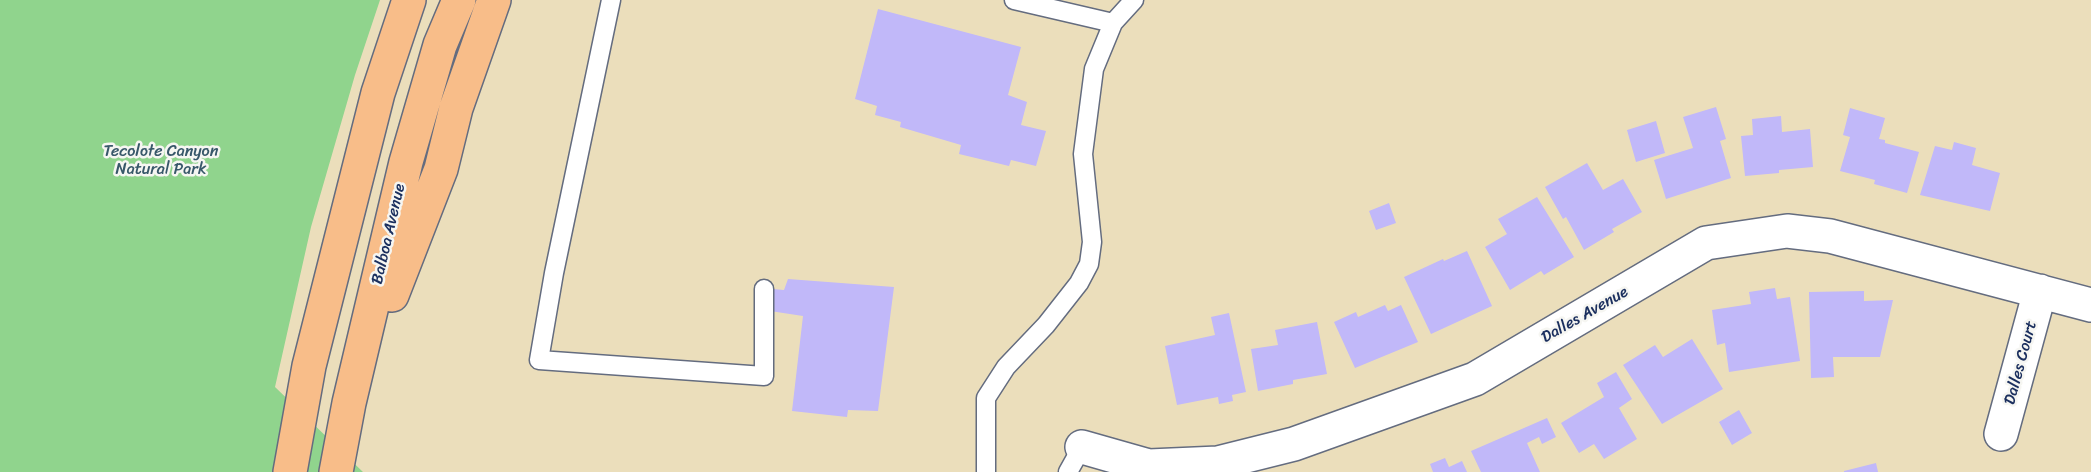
<!DOCTYPE html>
<html>
<head>
<meta charset="utf-8">
<style>
	body { margin:0 }
	canvas { display:block; background:#ebdebb }
</style>
</head>
<body>
<canvas width="2091" height="472"></canvas>
<script>
const ctx = document.querySelector('canvas').getContext('2d');
ctx.lineJoin = 'round';
function fillPath(path, color) {
  ctx.fillStyle = color;
  ctx.fill(path, 'evenodd');
}
function toPath(rows) {
  const path = new Path2D();
  for (const r of rows) {
    path.moveTo(r[0], r[1]);
    for (let i = 2; i < r.length; i += 2) path.lineTo(r[i], r[i + 1]);
  }
  return path;
}
function trace(path, color, width, dash) {
  ctx.strokeStyle = color;
  ctx.lineWidth = width;
  ctx.lineCap = dash ? 'butt' : 'round';
  ctx.setLineDash(dash || []);
  ctx.stroke(path);
}
function drawText(font, color, halo, rows, align = 'center') {
  ctx.font = font + ' Sriracha,sans-serif';
  ctx.lineWidth = 5;
  ctx.setLineDash([]);
  ctx.textBaseline = 'middle';
  ctx.strokeStyle = halo;
  ctx.fillStyle = color;
  for (const [text, x, y, turn = 0] of rows) {
    ctx.save();
    ctx.translate(x, y);
    ctx.rotate((+turn || 0) * Math.PI / 180);
    ctx.textAlign = isNaN(turn) ? turn : align;
    if (halo) ctx.strokeText(text, 0, 0);
    ctx.fillText(text, 0, 0);
    ctx.restore();
  }
}
fillPath(toPath([
	[0,0,380,0,355,75,311,227,275,387,363,472,0,472]
]), '#90d48d');
fillPath(toPath([
	[878,9,1021,47,1008,95,1027,102,1021,125,1046,131,1036,166,1011,160,1009,166,959,154,961,145,900,127,901,122,875,115,877,106,855,99],
	[1716,107,1726,139,1720,141,1731,178,1666,199,1654,160,1693,148,1683,117],
	[1850,108,1885,118,1879,139,1885,140,1885,143,1919,152,1907,193,1874,184,1875,180,1840,171,1850,137,1843,135],
	[1781,116,1782,132,1810,129,1813,167,1779,170,1779,173,1745,176,1741,136,1753,135,1752,119],
	[1656,121,1665,153,1636,162,1627,130],
	[1954,142,1976,148,1972,165,2000,173,1990,211,1920,195,1935,146,1952,150],
	[1587,163,1603,190,1623,179,1642,212,1612,229,1614,232,1584,250,1566,217,1563,219,1545,187],
	[1537,197,1574,257,1544,275,1541,271,1510,290,1485,247,1507,234,1498,219],
	[1389,203,1396,223,1376,230,1369,211],
	[1467,251,1492,306,1431,334,1404,277,1443,259,1444,261],
	[788,279,894,287,878,411,848,410,847,417,792,411,803,316,770,311,773,289,784,290],
	[1775,288,1777,299,1790,297,1800,361,1729,372,1725,343,1717,345,1712,310,1751,304,1749,292],
	[1864,291,1864,301,1893,300,1880,357,1833,357,1834,377,1811,378,1809,292],
	[1385,305,1388,311,1401,305,1418,342,1355,368,1334,322,1356,312,1358,317],
	[1229,313,1246,392,1232,395,1233,401,1219,404,1218,397,1177,405,1165,346,1215,335,1211,317],
	[1317,322,1327,374,1293,380,1293,384,1258,391,1251,349,1278,345,1275,330],
	[1692,339,1723,389,1662,424,1623,365,1655,345,1663,357],
	[1616,372,1632,399,1619,408,1637,439,1604,459,1594,444,1579,453,1561,423,1604,397,1597,383],
	[1739,410,1752,433,1732,445,1719,422],
	[1547,418,1556,437,1542,444,1539,437,1527,443,1540,472,1481,472,1471,451],
	[1445,458,1449,467,1462,461,1467,472,1433,472,1430,464],
	[1876,463,1878,472,1844,472,1844,471]
]), '#c1b8f9');
const service = toPath([
	[611,0,554,273,539,360,764,376,764,289],
	[1014,0,1113,23,1134,0],
	[986,472,986,398,1006,367,1046,325,1079,283,1089,264,1092,242,1083,154,1094,69,1113,23],
	[1068,472,1082,447]
]);
const minor = toPath([
	[2001,434,2040,291],
	[1082,447,1149,466,1218,463,1294,444,1475,379,1706,243,1787,231,1830,236,2091,305]
]);
const primary = toPath([
	[392,295,441,169,456,108,494,0],
	[290,472,309,366,378,93,409,0],
	[336,472,349,403,406,162,440,45,459,0]
]);
trace(service, '#646c7f', 21);
trace(minor, '#646c7f', 36);
trace(primary, '#646c7f', 36);
trace(service, '#fff', 18);
trace(minor, '#fff', 33);
trace(primary, '#f8bd89', 33);
drawText('16px', '#38586a', '#f6f6f2', [
	["Tecolote Canyon",161,152],
	["Natural Park",161,170]
]);
drawText('16px', '#1b2f5e', '#f6f6f2', [
	["Balboa Avenue",389,234,-77],
	["Dalles Avenue",1585,315,-30],
	["Dalles Court",2021,363,-75]
]);
</script>
</body>
</html>
